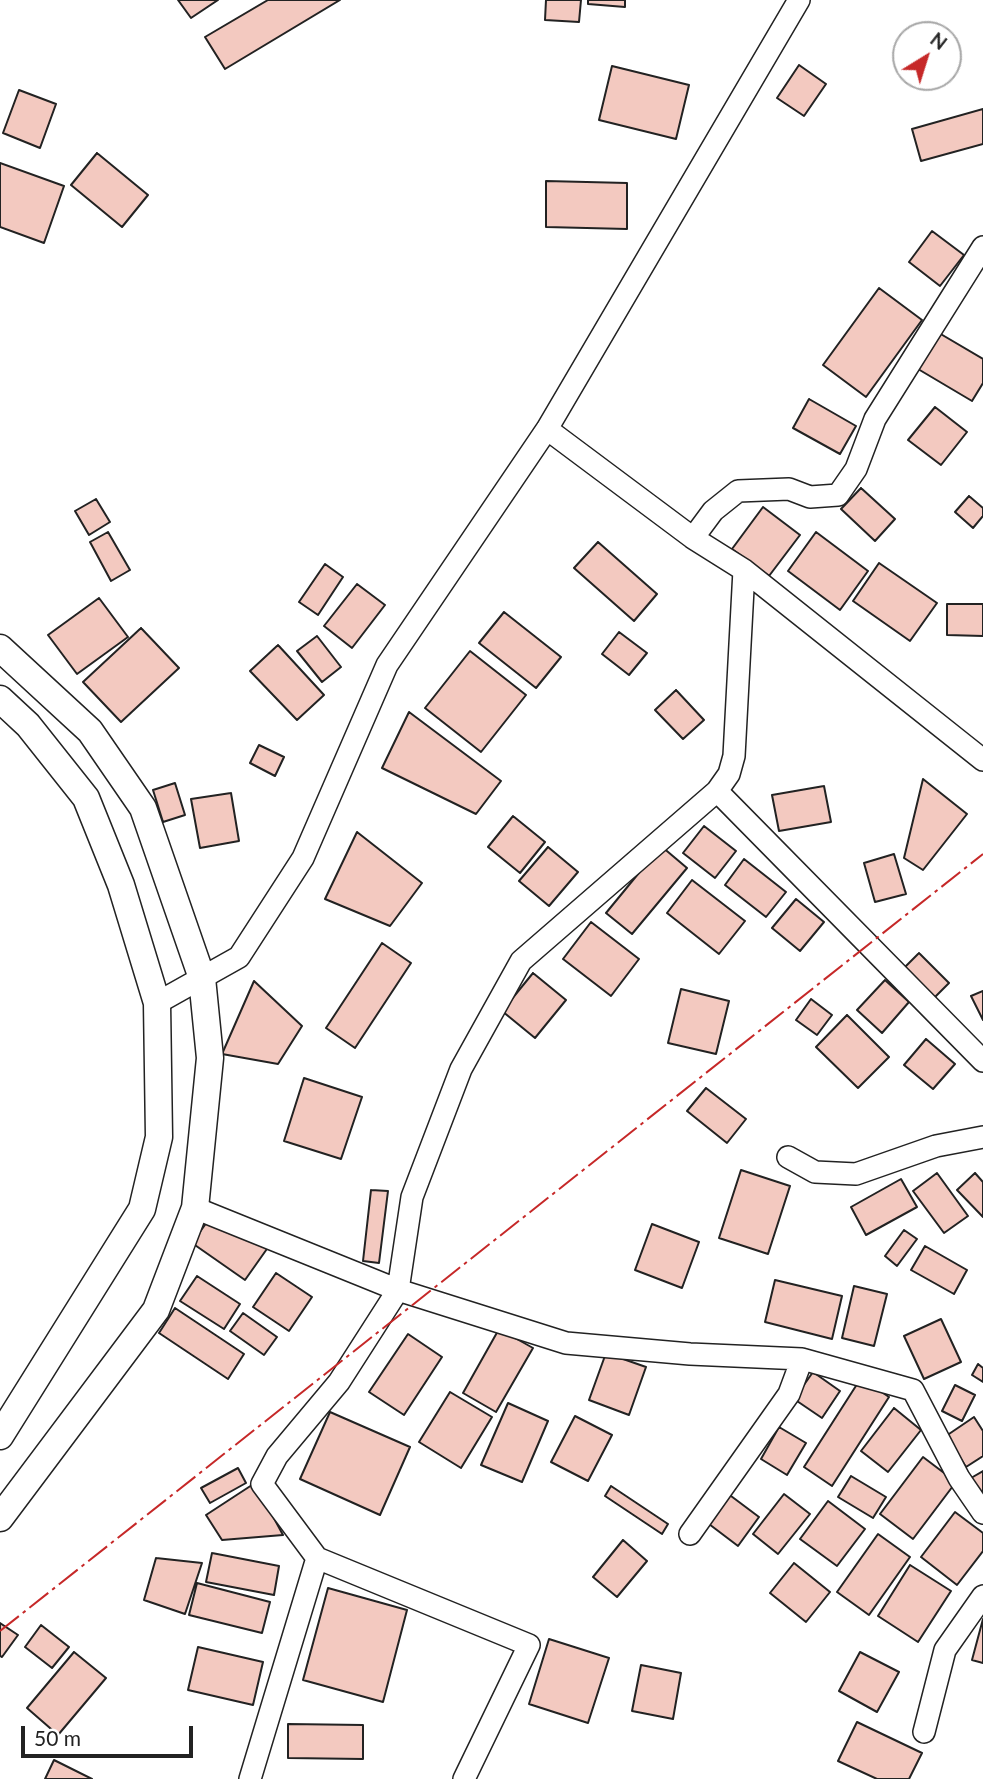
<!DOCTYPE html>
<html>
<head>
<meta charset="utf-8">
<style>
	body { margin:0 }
	#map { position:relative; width:983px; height:1779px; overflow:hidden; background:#fff; font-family:Lato,sans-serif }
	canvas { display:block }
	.north { position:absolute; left:892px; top:21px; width:70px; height:70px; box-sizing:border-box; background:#fff; border:2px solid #a7a7a7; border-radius:50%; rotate:38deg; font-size:19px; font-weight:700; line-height:28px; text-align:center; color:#222 }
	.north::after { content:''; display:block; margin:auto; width:24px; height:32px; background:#c62828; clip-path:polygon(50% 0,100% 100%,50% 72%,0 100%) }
	.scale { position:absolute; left:21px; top:1726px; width:172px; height:32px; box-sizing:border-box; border:4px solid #222; border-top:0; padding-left:9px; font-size:21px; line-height:24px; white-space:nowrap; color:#222; -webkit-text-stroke:5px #fff; paint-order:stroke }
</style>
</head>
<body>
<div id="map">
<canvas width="983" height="1779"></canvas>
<div class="north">N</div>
<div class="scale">50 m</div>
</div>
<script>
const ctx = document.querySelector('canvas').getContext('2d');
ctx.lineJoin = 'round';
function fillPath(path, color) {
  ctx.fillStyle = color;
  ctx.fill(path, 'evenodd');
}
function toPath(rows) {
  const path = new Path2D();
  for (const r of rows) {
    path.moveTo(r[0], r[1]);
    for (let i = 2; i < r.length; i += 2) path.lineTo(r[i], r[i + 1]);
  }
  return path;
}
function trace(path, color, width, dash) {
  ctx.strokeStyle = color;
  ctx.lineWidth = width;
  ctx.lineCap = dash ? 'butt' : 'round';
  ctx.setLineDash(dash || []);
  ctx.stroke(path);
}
const building = toPath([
	[178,0,218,0,191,18,178,0],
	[268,0,340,0,225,69,205,37,268,0],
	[546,0,581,0,579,22,545,20,546,0],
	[588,0,625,0,625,7,588,4,588,0],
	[799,65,826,84,804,116,777,98,799,65],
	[612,66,689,85,676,139,599,120,612,66],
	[19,90,56,104,40,148,3,133,19,90],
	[983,109,983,144,921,161,912,129,983,109],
	[97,153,148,195,122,227,71,185,97,153],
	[0,163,64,186,44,243,0,227,0,163],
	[546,181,627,183,627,229,546,227,546,181],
	[932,231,964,255,940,286,909,262,932,231],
	[879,288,922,320,866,397,823,365,879,288],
	[939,333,983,359,983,383,972,401,918,369,939,333],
	[809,399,856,426,840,454,793,428,809,399],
	[935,407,967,432,941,465,908,440,935,407],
	[861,488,895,519,875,541,841,509,861,488],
	[969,496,983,508,983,516,973,528,955,512,969,496],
	[96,499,110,522,89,535,75,511,96,499],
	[763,507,800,535,769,576,732,549,763,507],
	[108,532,130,570,111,581,90,542,108,532],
	[816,532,868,571,840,610,788,571,816,532],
	[598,542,657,594,634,621,574,568,598,542],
	[879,563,937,603,910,641,853,601,879,563],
	[325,564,343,577,318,615,299,602,325,564],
	[357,584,385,605,352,648,324,626,357,584],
	[99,598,128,637,77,674,48,635,99,598],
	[947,604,983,604,983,636,947,635,947,604],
	[504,612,561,657,536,688,479,643,504,612],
	[141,628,179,668,121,722,83,682,141,628],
	[619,632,647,653,629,675,602,654,619,632],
	[317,636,341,667,322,682,297,651,317,636],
	[278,645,324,695,297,720,250,671,278,645],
	[470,651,526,695,481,752,425,708,470,651],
	[676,690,704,720,683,739,655,710,676,690],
	[409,712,501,781,476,814,382,768,409,712],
	[259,745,284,757,275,776,250,763,259,745],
	[923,779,967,814,923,870,904,858,923,779],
	[175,783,185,815,163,822,153,790,175,783],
	[824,786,831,822,779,831,772,795,824,786],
	[231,793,239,841,200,848,191,799,231,793],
	[513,816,545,842,520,873,488,847,513,816],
	[704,826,736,851,715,878,683,853,704,826],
	[357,832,422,883,390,926,325,899,357,832],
	[661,846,687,868,632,934,606,913,661,846],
	[548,847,578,872,549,906,519,881,548,847],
	[894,854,906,894,875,902,864,863,894,854],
	[744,859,786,892,766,917,725,885,744,859],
	[692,880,745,921,719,954,667,913,692,880],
	[796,899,824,922,800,951,772,928,796,899],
	[591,922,639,959,611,996,563,959,591,922],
	[382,943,411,963,355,1048,326,1028,382,943],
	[919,953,949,983,931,1001,901,971,919,953],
	[533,973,566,1000,535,1038,502,1011,533,973],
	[885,980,909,1002,882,1033,857,1010,885,980],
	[254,981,302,1026,278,1064,222,1054,254,981],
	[681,989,729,1001,716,1054,668,1043,681,989],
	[983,991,983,1020,971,996,983,991],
	[811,999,832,1015,817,1035,796,1020,811,999],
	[847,1015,889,1057,858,1088,816,1047,847,1015],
	[926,1039,955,1064,933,1089,904,1065,926,1039],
	[304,1078,362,1097,341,1159,284,1141,304,1078],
	[706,1088,746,1119,727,1143,687,1111,706,1088],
	[741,1170,790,1186,768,1254,719,1238,741,1170],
	[937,1173,968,1216,944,1233,913,1191,937,1173],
	[975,1173,983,1182,983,1217,957,1190,975,1173],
	[901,1179,917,1207,866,1235,851,1207,901,1179],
	[371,1190,388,1191,379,1263,363,1261,371,1190],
	[217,1208,269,1246,245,1280,192,1243,217,1208],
	[652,1224,699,1242,682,1288,635,1270,652,1224],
	[904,1230,917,1239,897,1266,885,1256,904,1230],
	[925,1246,967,1270,954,1294,911,1270,925,1246],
	[276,1273,312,1297,289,1331,253,1307,276,1273],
	[197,1276,240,1304,224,1329,180,1301,197,1276],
	[775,1280,842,1296,832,1339,765,1322,775,1280],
	[854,1286,887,1294,874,1346,842,1338,854,1286],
	[175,1308,244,1354,228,1379,159,1333,175,1308],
	[243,1313,277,1337,264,1355,230,1331,243,1313],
	[941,1319,961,1362,924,1379,904,1336,941,1319],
	[499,1329,533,1348,496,1412,463,1393,499,1329],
	[408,1334,442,1357,404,1415,369,1392,408,1334],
	[606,1353,646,1367,629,1415,589,1400,606,1353],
	[978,1364,983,1368,983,1382,972,1375,978,1364],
	[813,1372,840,1391,822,1418,794,1399,813,1372],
	[861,1378,889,1397,832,1486,804,1467,861,1378],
	[955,1385,975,1395,962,1421,942,1411,955,1385],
	[450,1392,492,1417,461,1468,419,1442,450,1392],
	[508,1403,548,1421,522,1482,481,1465,508,1403],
	[894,1408,921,1430,888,1472,861,1451,894,1408],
	[330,1412,410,1447,380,1515,300,1479,330,1412],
	[575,1416,612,1435,588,1481,551,1462,575,1416],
	[974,1417,983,1431,983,1456,966,1467,946,1436,974,1417],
	[779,1427,806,1443,787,1475,761,1459,779,1427],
	[923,1457,956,1482,913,1539,880,1514,923,1457],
	[238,1468,246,1483,210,1503,201,1488,238,1468],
	[983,1471,983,1497,971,1478,983,1471],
	[851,1476,886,1497,873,1518,838,1497,851,1476],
	[255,1483,283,1535,222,1540,206,1515,255,1483],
	[611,1486,668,1524,662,1534,605,1496,611,1486],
	[727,1493,759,1517,738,1546,705,1521,727,1493],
	[784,1494,810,1514,778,1554,753,1534,784,1494],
	[828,1501,865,1529,837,1566,800,1539,828,1501],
	[955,1512,983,1533,983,1551,957,1585,921,1557,955,1512],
	[878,1534,910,1557,869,1615,837,1592,878,1534],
	[623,1540,647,1561,617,1597,593,1577,623,1540],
	[212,1553,279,1566,274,1595,206,1582,212,1553],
	[156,1558,202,1563,185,1614,144,1600,156,1558],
	[794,1563,830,1592,806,1622,770,1593,794,1563],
	[910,1565,951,1591,918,1642,878,1616,910,1565],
	[197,1583,270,1602,262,1633,189,1615,197,1583],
	[328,1588,407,1610,383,1702,303,1680,328,1588],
	[983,1619,983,1663,972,1660,983,1619],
	[0,1623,18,1635,2,1657,0,1656,0,1623],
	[41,1625,69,1647,52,1668,25,1647,41,1625],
	[549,1639,609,1658,588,1723,529,1704,549,1639],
	[198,1647,263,1662,253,1705,188,1690,198,1647],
	[74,1652,106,1678,58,1735,27,1708,74,1652],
	[860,1652,899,1672,877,1712,839,1691,860,1652],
	[641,1665,681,1673,673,1719,632,1711,641,1665],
	[857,1722,922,1753,909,1779,877,1779,838,1761,857,1722],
	[288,1724,363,1725,363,1759,288,1758,288,1724],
	[54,1760,92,1779,45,1779,54,1760]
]);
fillPath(building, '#f3c9c0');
trace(building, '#222', 2);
const minor = toPath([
	[547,429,693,538,744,570,983,760],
	[693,538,713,511,738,491,789,489,810,497,838,495,856,469,875,419,983,247],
	[717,791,983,1061],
	[157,1003,239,957,303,858,387,665,547,429,799,0],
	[788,1157,815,1172,856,1174,936,1146,983,1137],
	[195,1208,398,1290,566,1343,690,1354,802,1359,913,1390,959,1478,983,1513],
	[690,1534,789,1394,802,1359],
	[924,1732,945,1650,983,1596],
	[250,1779,317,1558],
	[464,1779,529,1645,317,1558,262,1484,277,1456,339,1382,398,1290,412,1197,461,1069,521,961,717,791,729,774,734,756,744,570]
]);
const tertiary = toPath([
	[0,648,90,731,143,808,202,978,210,1058,195,1208,156,1310,0,1518],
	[0,699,28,725,86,798,121,885,157,1003,159,1137,142,1209,0,1436]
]);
trace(minor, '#222', 24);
trace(tertiary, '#222', 29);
trace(minor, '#fff', 21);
trace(tertiary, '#fff', 26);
trace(toPath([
	[0,1631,983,854]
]), '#c62828', 2, [24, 5, 3.5, 5]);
</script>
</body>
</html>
